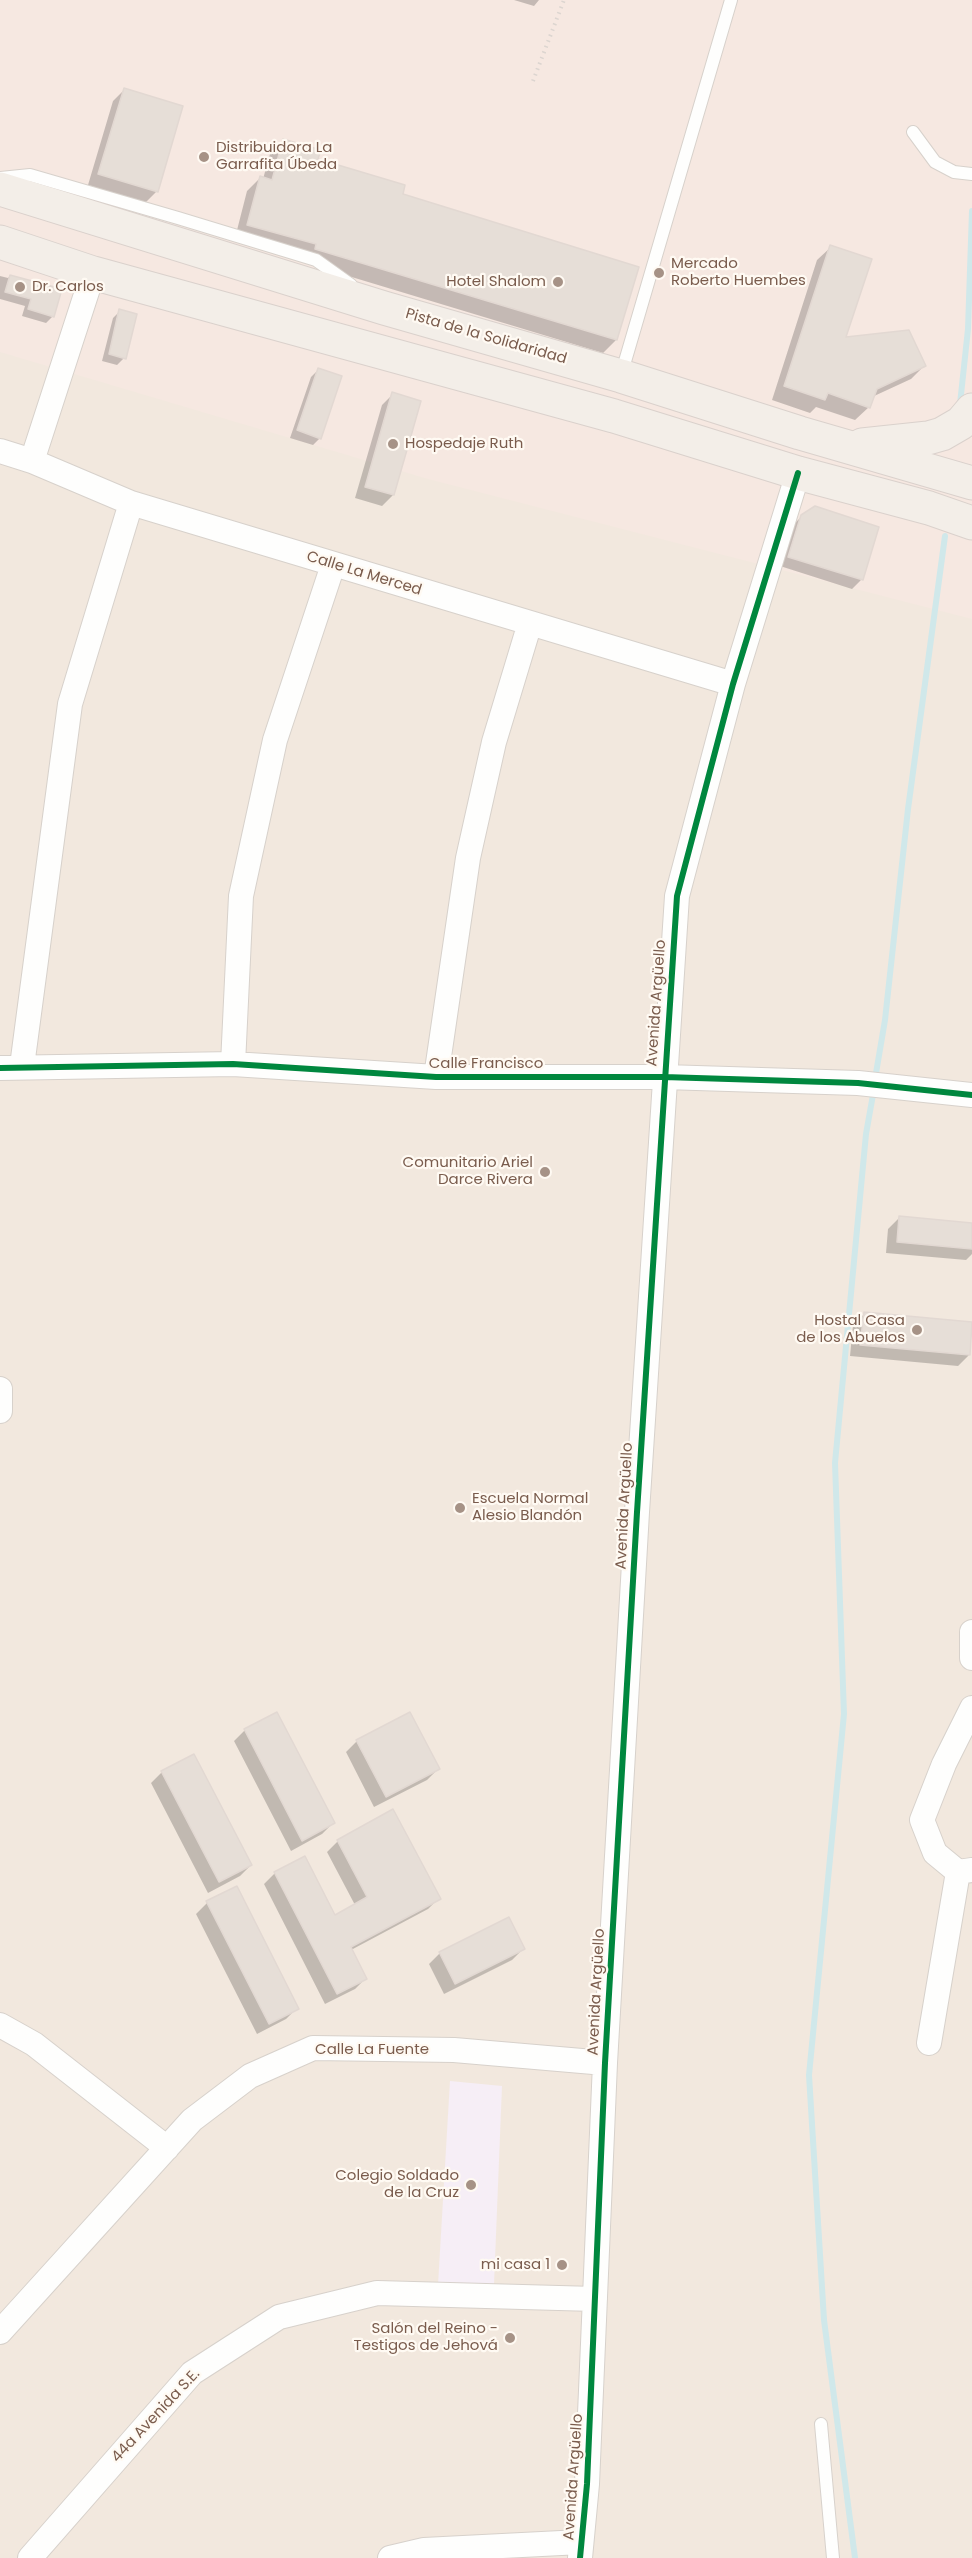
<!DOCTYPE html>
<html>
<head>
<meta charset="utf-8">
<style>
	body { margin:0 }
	canvas { display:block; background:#f9f5f0 }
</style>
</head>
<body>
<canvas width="972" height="2558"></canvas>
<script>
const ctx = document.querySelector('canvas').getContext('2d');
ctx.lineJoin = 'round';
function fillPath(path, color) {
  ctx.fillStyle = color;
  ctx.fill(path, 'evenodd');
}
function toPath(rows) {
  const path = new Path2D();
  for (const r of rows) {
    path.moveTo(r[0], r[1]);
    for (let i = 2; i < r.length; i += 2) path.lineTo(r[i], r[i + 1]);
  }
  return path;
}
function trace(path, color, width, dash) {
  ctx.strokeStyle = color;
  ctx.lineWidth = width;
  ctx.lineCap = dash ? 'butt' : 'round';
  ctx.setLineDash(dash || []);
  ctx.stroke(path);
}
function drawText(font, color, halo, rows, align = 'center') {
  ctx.font = font + ' Poppins,sans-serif';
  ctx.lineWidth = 4.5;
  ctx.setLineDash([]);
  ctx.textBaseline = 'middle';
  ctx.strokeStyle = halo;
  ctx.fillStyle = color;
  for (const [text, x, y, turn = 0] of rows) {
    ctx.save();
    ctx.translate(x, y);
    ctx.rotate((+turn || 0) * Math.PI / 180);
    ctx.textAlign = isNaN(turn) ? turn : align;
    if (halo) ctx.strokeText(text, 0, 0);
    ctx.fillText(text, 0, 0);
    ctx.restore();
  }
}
fillPath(toPath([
	[0,0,972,0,972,2558,0,2558]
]), '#f2e8de');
fillPath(toPath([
	[0,0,972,0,972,619,428,479,0,352]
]), '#f6e8e1');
fillPath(toPath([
	[450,2081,502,2086,494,2284,438,2285]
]), '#f6eef6');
fillPath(toPath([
	[514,0,539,0,534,6],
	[124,90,181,107,156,192,145,203,88,185,113,101],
	[283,141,317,160,401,195,616,340,603,353,302,262,235,238,247,191,260,178,263,179,270,154],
	[831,247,844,338,924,366,911,379,872,397,869,407,855,420,816,407,810,413,772,400,817,260],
	[0,276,8,278,10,276,53,316,46,323,22,316,25,306,0,299],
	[120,311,124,358,117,365,102,361,113,318],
	[318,370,320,438,313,445,290,438,311,377],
	[393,394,393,495,382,506,355,498,382,405],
	[802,516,877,528,861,580,852,589,780,566,792,526],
	[899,1218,972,1224,972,1254,966,1260,886,1253,888,1229],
	[864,1314,969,1355,958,1366,850,1356,853,1325],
	[245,1730,333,1823,322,1834,291,1851,234,1741],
	[357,1741,438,1769,427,1780,374,1807,346,1752],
	[162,1772,251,1865,240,1876,208,1893,151,1783],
	[338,1841,439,1898,428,1909,351,1950,366,1978,355,1989,325,2004,264,1884,275,1873,335,1917,355,1905,327,1852],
	[207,1903,297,2008,286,2019,257,2034,196,1914],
	[523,1949,512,1960,444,1994,429,1964,440,1953]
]), '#0003');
trace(toPath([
	[960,404,968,329,972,211],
	[875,1079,885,1020,908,809,945,536],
	[855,2558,824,2320,809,2075,844,1714,835,1463,866,1134,874,1089]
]), '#d0e8ea', 6);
const building = toPath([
	[124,88,183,106,158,192,98,174,124,88],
	[283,139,321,150,318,159,405,185,403,194,639,267,617,340,315,249,316,244,247,225,260,176,272,180,283,139],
	[830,245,872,259,846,337,909,330,926,366,877,389,870,408,828,393,825,400,784,386,830,245],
	[10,275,62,289,54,317,28,309,31,299,5,292,10,275],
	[119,309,137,314,126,359,109,354,119,309],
	[318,368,342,376,321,439,297,430,318,368],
	[392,392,421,401,394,495,365,487,392,392],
	[815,506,879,527,863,580,788,557,801,515,815,506],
	[899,1216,972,1223,972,1249,897,1242,899,1216],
	[864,1312,972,1322,970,1355,860,1345,864,1312],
	[277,1712,335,1823,302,1841,244,1729,277,1712],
	[410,1712,440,1769,386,1797,356,1740,410,1712],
	[194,1754,252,1865,219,1882,161,1771,194,1754],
	[393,1809,441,1899,351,1947,367,1979,337,1994,274,1872,305,1856,335,1915,367,1897,337,1840,393,1809],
	[237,1886,299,2009,269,2024,206,1901,237,1886],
	[509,1917,525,1949,455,1984,439,1952,509,1917]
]);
fillPath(building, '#e6ded7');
trace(building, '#e2d8d2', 1.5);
const lane = toPath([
	[913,132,935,162,954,172,972,174],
	[0,178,30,175,178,218,316,260,351,285],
	[621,375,731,0],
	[821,2424,833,2558]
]);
const street = toPath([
	[0,451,32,461,131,503,733,684],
	[32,461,93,273],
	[233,1064,241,896,275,740,333,565],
	[22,1066,70,704,131,503],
	[0,1068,233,1064,436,1077,664,1077,858,1083,972,1095],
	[436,1077,468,858,494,742,530,623],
	[0,1389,0,1411],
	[972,1632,972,1658],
	[972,1708,944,1764,922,1820,935,1853,958,1872,972,1870],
	[0,2025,34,2044,167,2148],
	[929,2043,958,1872],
	[0,2332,192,2120,250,2076,313,2048,454,2050,605,2063],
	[30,2558,192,2373,279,2317,377,2293,595,2299],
	[390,2558,424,2550,581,2542],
	[580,2558,587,2484,605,2063,637,1512,677,896,733,684,798,473]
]);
const primary = toPath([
	[0,189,384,308,621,376,800,433,972,483],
	[0,242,93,273,614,416,798,473,929,508,972,523],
	[862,445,928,438,942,434,961,423,972,410]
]);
trace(lane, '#d7d1cb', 14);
trace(street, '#d7d1cb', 26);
trace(primary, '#dad1cc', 35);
trace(toPath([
	[533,81,564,0]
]), '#dcd5d0', 4, [1.5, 4.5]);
trace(lane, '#fefefd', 12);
trace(street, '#fefefd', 24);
trace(primary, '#f3eee8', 33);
trace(toPath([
	[0,1068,233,1064,436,1077,664,1077,858,1083,972,1095],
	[580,2558,587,2484,605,2063,637,1512,677,896,733,684,798,473]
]), '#00873e', 6);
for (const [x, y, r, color] of [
	[204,157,6,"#a69286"],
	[659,273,6,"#a69286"],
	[558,282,6,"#a69286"],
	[20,287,6,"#a69286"],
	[393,444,6,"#a69286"],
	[545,1172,6,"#a69286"],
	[917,1330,6,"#a69286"],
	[460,1508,6,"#a69286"],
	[471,2185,6,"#a69286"],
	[562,2265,6,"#a69286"],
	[510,2338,6,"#a69286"]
]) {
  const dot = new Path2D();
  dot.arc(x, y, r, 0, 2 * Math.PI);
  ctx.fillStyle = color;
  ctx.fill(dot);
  trace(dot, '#fffaf3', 2);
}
drawText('15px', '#7a5c4d', '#fffaf3', [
	["Distribuidora La",216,148,"left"],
	["Garrafita Úbeda",216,165,"left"],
	["Mercado",671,264,"left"],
	["Roberto Huembes",671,281,"left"],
	["Hotel Shalom",546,282],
	["Dr. Carlos",32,287,"left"],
	["Hospedaje Ruth",405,444,"left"],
	["Comunitario Ariel",533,1163],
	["Darce Rivera",533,1180],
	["Hostal Casa",905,1321],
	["de los Abuelos",905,1338],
	["Escuela Normal",472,1499,"left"],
	["Alesio Blandón",472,1516,"left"],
	["Colegio Soldado",459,2176],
	["de la Cruz",459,2193],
	["mi casa 1",550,2265],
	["Salón del Reino -",498,2329],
	["Testigos de Jehová",498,2346]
], 'right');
drawText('15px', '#7a5c4d', '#fffaf3', [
	["Pista de la Solidaridad",486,337,16],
	["Calle La Merced",364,574,17],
	["Avenida Argüello",657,1003,-86],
	["Calle Francisco",486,1064],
	["Avenida Argüello",625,1506,-87],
	["Avenida Argüello",597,1992,-87],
	["Calle La Fuente",372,2050],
	["44a Avenida S.E.",156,2416,-47],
	["Avenida Argüello",574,2477,-86]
]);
</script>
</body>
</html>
